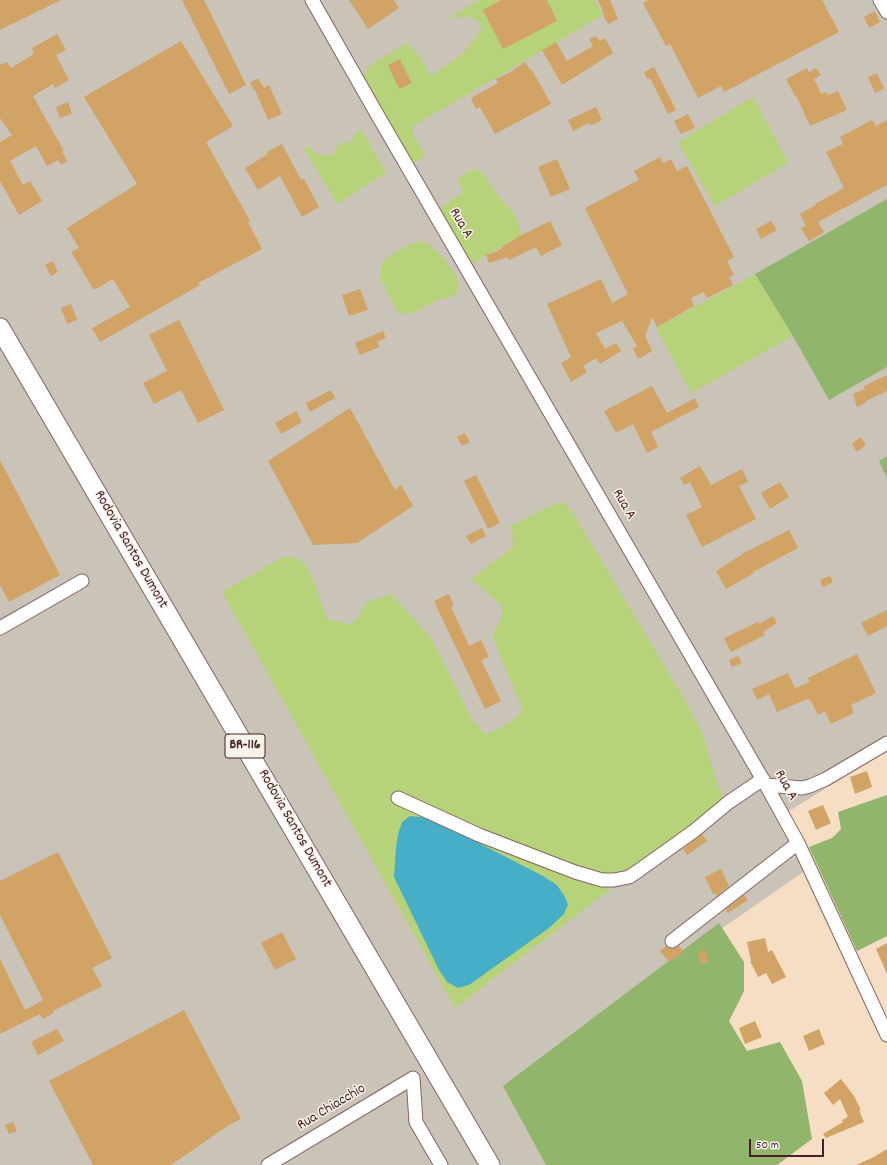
<!DOCTYPE html>
<html>
<head>
<meta charset="utf-8">
<style>
	body { margin:0 }
	#map { position:relative; width:887px; height:1165px; overflow:hidden; background:#f5dec4; font-family:Dekko,sans-serif }
	canvas { display:block }
	.scale { position:absolute; left:749px; top:1139px; width:75px; height:18px; box-sizing:border-box; border:2px solid #4a1f2b; border-top:0; padding-left:5px; font-size:12px; line-height:14px; white-space:nowrap; color:#4a1f2b; -webkit-text-stroke:3px #f7f3e8; paint-order:stroke }
</style>
</head>
<body>
<div id="map">
<canvas width="887" height="1165"></canvas>
<div class="scale">50 m</div>
</div>
<script>
const ctx = document.querySelector('canvas').getContext('2d');
ctx.lineJoin = 'round';
function fillPath(path, color) {
  ctx.fillStyle = color;
  ctx.fill(path, 'evenodd');
}
function toPath(rows) {
  const path = new Path2D();
  for (const r of rows) {
    path.moveTo(r[0], r[1]);
    for (let i = 2; i < r.length; i += 2) path.lineTo(r[i], r[i + 1]);
  }
  return path;
}
function trace(path, color, width, dash) {
  ctx.strokeStyle = color;
  ctx.lineWidth = width;
  ctx.lineCap = dash ? 'butt' : 'round';
  ctx.setLineDash(dash || []);
  ctx.stroke(path);
}
function drawText(font, color, halo, rows, align = 'center') {
  ctx.font = font + ' Dekko,sans-serif';
  ctx.lineWidth = 3;
  ctx.setLineDash([]);
  ctx.textBaseline = 'middle';
  ctx.strokeStyle = halo;
  ctx.fillStyle = color;
  for (const [text, x, y, turn = 0] of rows) {
    ctx.save();
    ctx.translate(x, y);
    ctx.rotate((+turn || 0) * Math.PI / 180);
    ctx.textAlign = isNaN(turn) ? turn : align;
    if (halo) ctx.strokeText(text, 0, 0);
    ctx.fillText(text, 0, 0);
    ctx.restore();
  }
}
fillPath(toPath([
	[0,0,887,0,887,750,783,815,809,868,642,984,736,1165,0,1165]
]), '#cac3b8');
fillPath(toPath([
	[479,0,594,0,603,15,413,126,412,132,425,156,411,164,363,78,371,64,407,43,423,61,430,77,463,53,482,29,478,21,472,17,448,18],
	[753,97,788,163,715,206,678,142],
	[361,130,386,173,337,204,304,148,310,147,318,155,326,156,333,154,340,144,344,142,349,143,352,141,357,131],
	[476,169,482,172,498,196,515,215,522,235,471,264,440,208,463,192,458,179,466,173],
	[421,241,430,245,446,261,457,278,458,287,456,294,446,299,441,298,414,313,398,314,381,280,380,272,383,261,405,246],
	[755,274,793,336,691,393,656,328],
	[557,503,565,503,574,515,686,702,702,732,718,786,723,796,714,808,680,836,455,1008,222,592,283,557,298,558,307,567,315,584,327,619,350,625,359,616,366,603,391,594,431,638,472,720,486,735,512,721,523,711,492,635,502,616,501,605,471,579,513,547,512,525]
]), '#b7d37a');
fillPath(toPath([
	[887,199,887,367,829,400,793,336,755,274],
	[887,456,887,478,879,461],
	[887,795,887,936,857,951,809,847,832,838,841,829,838,812],
	[719,923,744,962,744,991,729,1021,747,1051,780,1042,802,1081,812,1139,777,1165,546,1165,503,1086]
]), '#91b56a');
fillPath(toPath([
	[410,816,430,818,543,876,557,885,565,897,568,905,564,914,549,928,469,985,458,988,447,982,439,970,394,877,396,847,398,834,402,822]
]), '#47aec7');
fillPath(toPath([
	[0,0,61,0,0,30],
	[182,0,204,0,246,85,229,94],
	[349,0,394,0,399,8,368,29],
	[501,0,547,0,557,21,503,49,483,10],
	[598,0,610,0,618,19,608,24,603,15,604,14],
	[648,0,822,0,839,32,724,92,721,86,698,98,670,44,666,46,643,3],
	[875,11,880,22,869,28,864,17],
	[57,34,66,50,56,55,69,80,55,88,53,84,33,96,64,151,62,151,67,161,61,165,58,160,47,166,36,146,10,161,23,185,30,181,42,201,19,215,0,181,0,142,12,135,0,118,0,65,7,62,11,68,34,54,32,48],
	[596,36,600,41,605,38,613,53,562,85,542,50,556,42,567,61,593,46,589,39],
	[181,41,233,126,206,142,250,221,248,222,262,249,198,283,200,285,100,342,92,328,130,307,113,279,94,290,71,252,79,248,67,228,137,184,84,97],
	[400,59,412,83,399,89,388,65],
	[525,62,531,71,532,70,551,104,495,134,480,107,476,109,471,98,498,83,496,79,509,73],
	[654,67,676,110,668,114,650,78,647,79,644,72],
	[807,68,809,72,816,68,821,75,814,79,821,94,826,92,828,95,838,91,847,110,810,126,796,95,795,96,786,79],
	[877,73,884,89,875,93,868,77],
	[258,78,264,88,269,85,282,114,268,120,255,90,254,90,250,83],
	[68,102,72,114,60,118,56,107],
	[596,107,602,120,590,126,589,123,573,131,568,120],
	[688,114,695,128,681,134,674,121],
	[872,120,876,126,887,120,887,185,818,222,824,232,809,241,801,228,806,226,800,214,816,205,815,204,844,188,826,152,843,144,840,137],
	[282,144,301,180,304,179,319,207,302,217,280,176,258,190,245,168,268,154,267,152],
	[660,157,663,163,671,159,677,171,687,166,734,257,727,261,734,275,729,277,733,285,707,298,704,292,691,298,694,306,657,327,652,317,645,336,652,351,638,359,633,348,637,346,622,321,596,333,605,349,616,343,621,351,600,364,596,358,583,366,587,372,571,382,561,363,571,357,547,304,601,279,612,303,628,294,585,208,639,180,634,171],
	[557,159,570,189,551,197,538,167],
	[550,221,562,245,541,256,536,247,509,260,508,257,489,263,486,255,498,251,498,250,503,248,502,247,518,237],
	[771,221,777,230,761,239,756,229],
	[53,261,58,272,51,276,45,265],
	[360,289,368,310,349,316,342,295],
	[71,304,77,320,67,324,61,308],
	[179,320,224,410,198,423,181,390,154,404,143,383,167,371,149,335],
	[383,331,386,338,377,342,379,347,360,355,355,343],
	[887,375,887,391,866,401,866,403,857,407,853,394,865,389,864,386],
	[652,386,667,413,695,398,699,407,651,432,658,447,647,453,633,424,616,433,604,411],
	[331,390,335,398,310,412,306,403],
	[350,408,395,490,401,485,413,506,357,543,313,545,268,461],
	[296,411,302,422,281,434,275,423],
	[465,433,470,442,462,446,457,437],
	[860,437,866,445,857,452,852,444],
	[0,460,60,575,9,602,0,585],
	[700,466,711,485,742,469,748,482,739,486,756,519,702,547,686,515,702,507,690,482,684,485,680,478],
	[476,475,500,523,488,529,464,481],
	[780,482,789,497,770,509,761,493],
	[482,528,486,536,471,544,466,536],
	[789,530,798,548,753,572,754,573,726,589,716,571,744,553],
	[830,576,833,582,823,587,820,580],
	[449,594,454,606,451,607,469,646,481,640,489,657,481,660,501,701,485,709,434,601],
	[887,610,887,626,868,636,861,623],
	[773,616,777,623,763,632,765,635,731,652,724,638,758,622,759,624],
	[857,654,876,693,851,705,854,713,831,724,825,711,818,715,810,699,805,700,777,712,769,694,757,700,752,689,788,673,795,688,810,682,808,678],
	[738,656,742,663,732,667,729,660],
	[867,771,872,787,855,794,850,777],
	[823,805,831,823,816,830,808,811],
	[702,834,707,841,687,855,683,849],
	[58,852,112,958,92,968,102,986,53,1011,54,1013,43,1019,40,1014,0,1034,0,959,25,1010,43,1000,0,915,0,881],
	[721,869,729,886,717,896,715,893,713,894,705,877],
	[744,895,748,900,728,913,726,909],
	[282,932,296,959,275,970,261,943],
	[765,938,768,952,772,950,786,977,772,984,766,973,758,977,750,961,751,961,747,942],
	[887,943,887,974,876,949],
	[666,946,673,949,679,946,684,952,669,962,660,951],
	[705,950,709,961,701,964,698,952],
	[184,1010,241,1119,229,1125,171,1165,93,1165,49,1081],
	[755,1021,762,1037,745,1044,739,1028],
	[57,1029,64,1041,38,1055,31,1042],
	[819,1029,825,1044,809,1051,803,1036],
	[841,1079,854,1096,861,1110,859,1110,864,1122,826,1138,823,1134,843,1122,842,1120,848,1117,840,1099,833,1105,824,1093],
	[13,1122,17,1131,9,1134,5,1125],
	[887,1149,887,1165,856,1165,874,1157]
]), '#d1a364');
const minor = toPath([
	[312,0,374,109,766,785,798,843,887,1035],
	[880,0,887,12],
	[0,628,82,581],
	[766,785,802,788,810,786,826,779,887,743],
	[398,798,479,835,575,872,602,880,614,880,629,877,638,871,694,831,729,802,763,779],
	[672,941,798,843],
	[268,1165,413,1078,416,1122,441,1165]
]);
const highway = toPath([
	[0,328,490,1165]
]);
trace(minor, '#866261', 15);
trace(highway, '#866261', 21);
trace(minor, '#fff', 13);
trace(highway, '#fff', 19);
for (const [x, y, w] of [
	[245,746,40]
]) {
  const box = new Path2D();
  box.roundRect(x - w / 2, y - 12, w, 24, 3);
  ctx.fillStyle = '#f7f3e8';
  ctx.fill(box);
  trace(box, '#4a1f2b', 1);
}
drawText('bold 14px', '#4a1f2b', null, [
	["BR-116",245,746]
]);
drawText('15px', '#4a1f2b', '#f7f3e8', [
	["Rua A",460,224,60],
	["Rua A",623,505,60],
	["Rodovia Santos Dumont",130,550,60],
	["Rua A",785,786,61],
	["Rodovia Santos Dumont",294,829,60],
	["Rua Chiacchio",332,1108,-31]
]);
</script>
</body>
</html>
